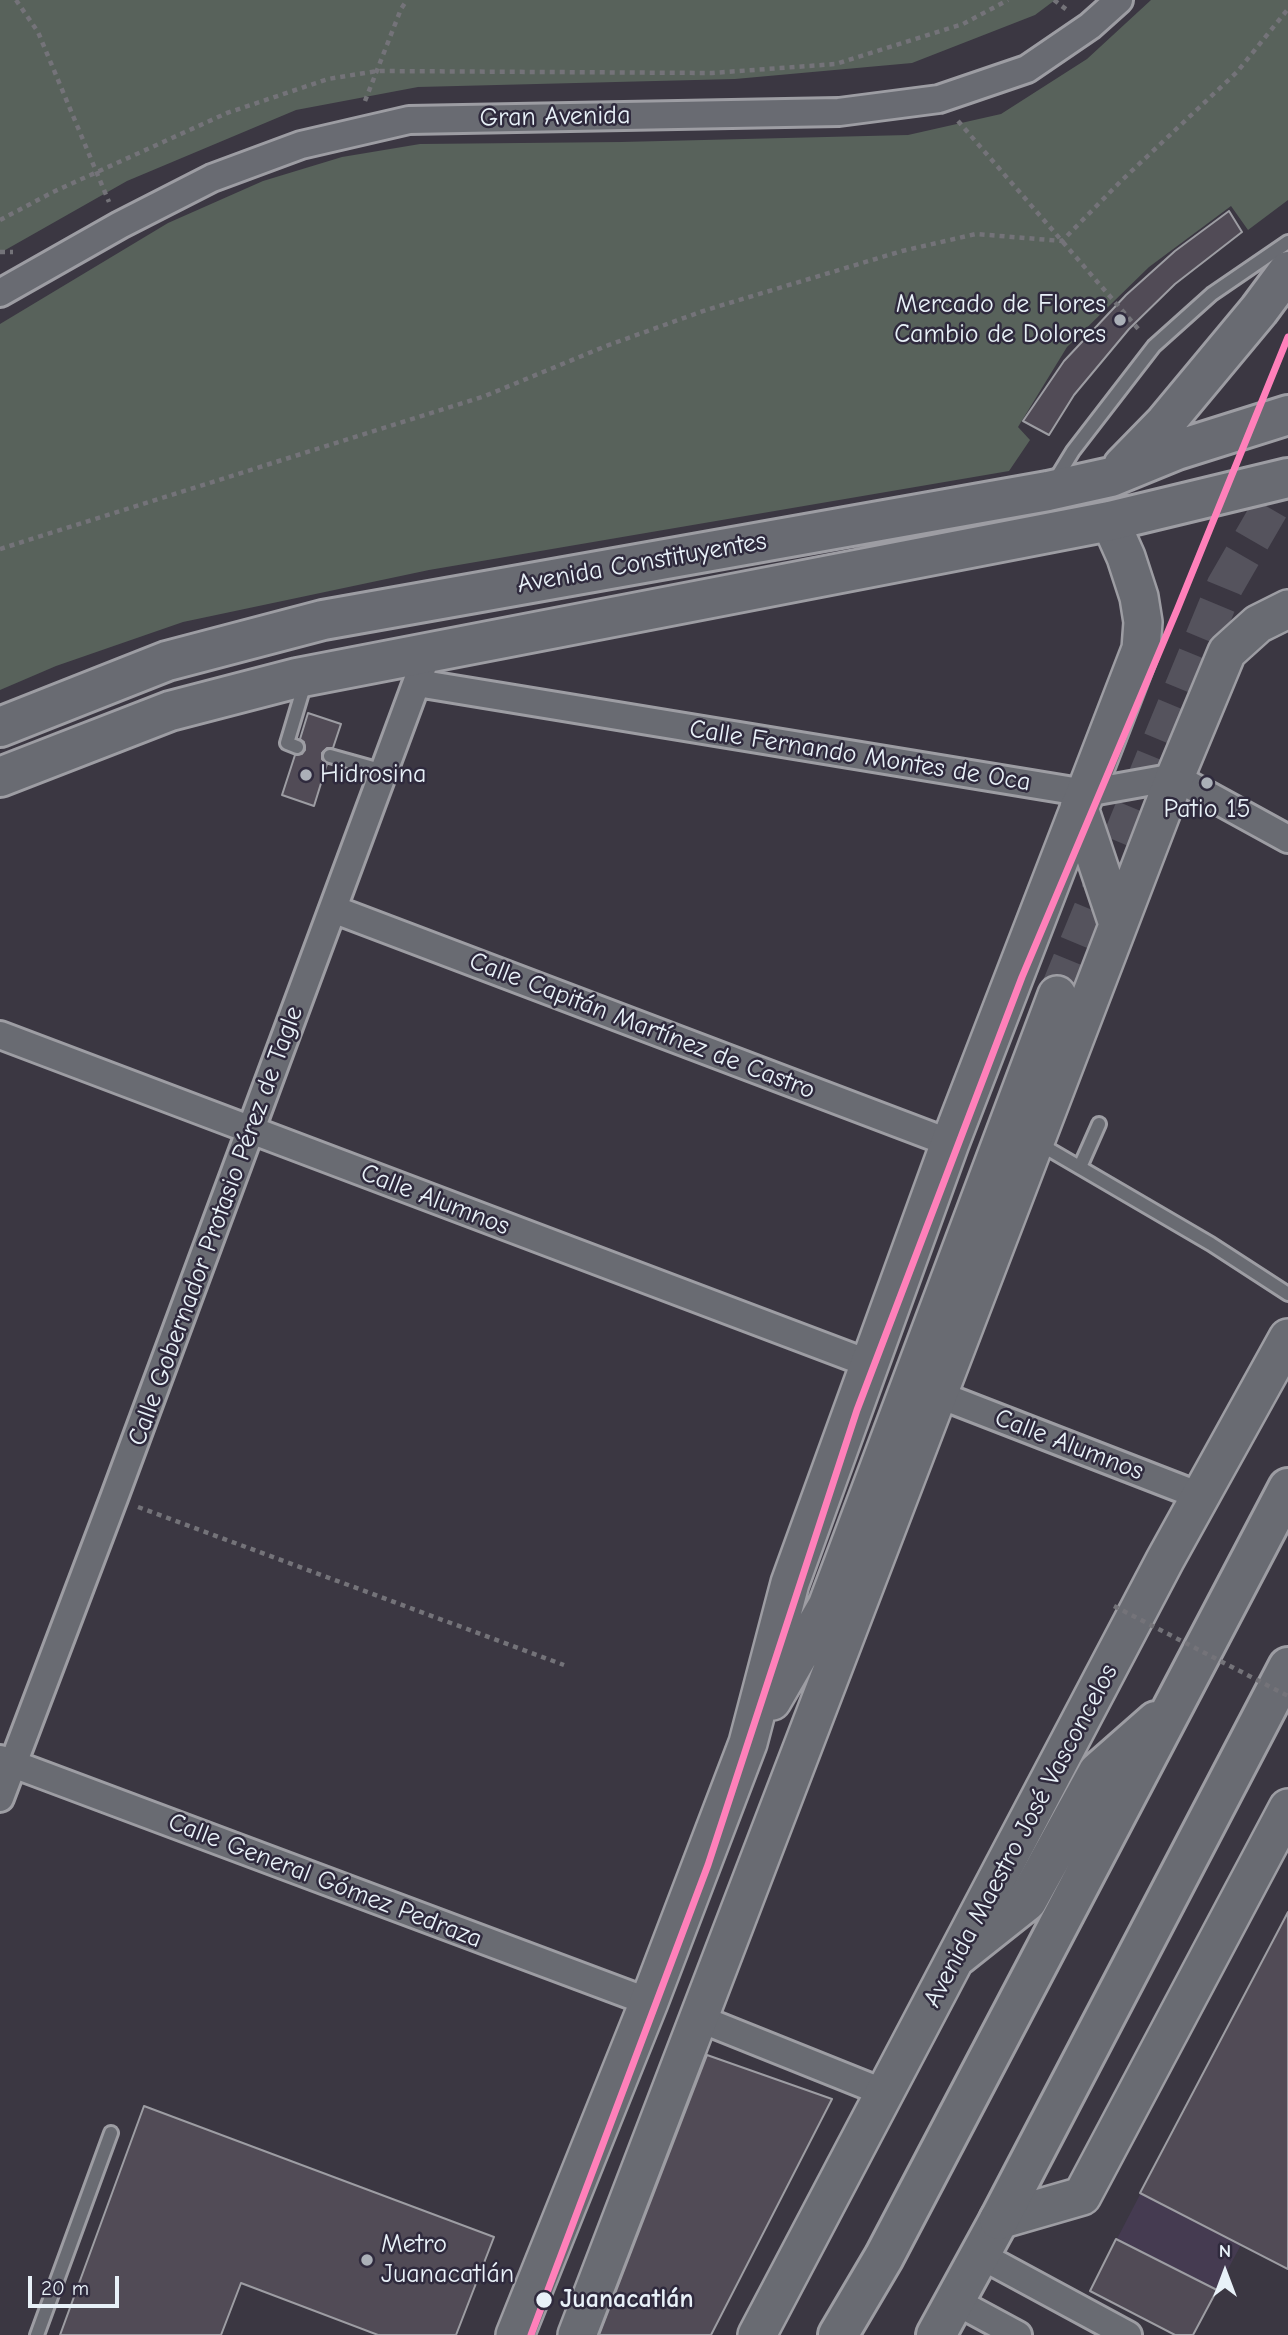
<!DOCTYPE html>
<html>
<head>
<meta charset="utf-8">
<style>
	body { margin:0 }
	#map { position:relative; width:1288px; height:2335px; overflow:hidden; background:#3b3742; font-family:"Comic Neue",sans-serif }
	canvas { display:block }
	.north { position:absolute; left:1190px; top:2237px; width:70px; height:70px; -webkit-text-stroke:5px #2f2a3d; paint-order:stroke; rotate:0deg; font-size:19px; font-weight:700; line-height:28px; text-align:center; color:#e8f1f8 }
	.north::after { content:''; display:block; margin:auto; width:24px; height:32px; background:#e8f1f8; clip-path:polygon(50% 0,100% 100%,50% 72%,0 100%) }
	.scale { position:absolute; left:28px; top:2276px; width:91px; height:32px; box-sizing:border-box; border:4px solid #e8f1f8; border-top:0; padding-left:9px; font-size:21px; line-height:24px; white-space:nowrap; color:#e8f1f8; -webkit-text-stroke:5px #2f2a3d; paint-order:stroke }
</style>
</head>
<body>
<div id="map">
<canvas width="1288" height="2335"></canvas>
<div class="north">N</div>
<div class="scale">20 m</div>
</div>
<script>
const ctx = document.querySelector('canvas').getContext('2d');
ctx.lineJoin = 'round';
function fillPath(path, color) {
  ctx.fillStyle = color;
  ctx.fill(path, 'evenodd');
}
function toPath(rows) {
  const path = new Path2D();
  for (const r of rows) {
    path.moveTo(r[0], r[1]);
    for (let i = 2; i < r.length; i += 2) path.lineTo(r[i], r[i + 1]);
  }
  return path;
}
function trace(path, color, width, dash) {
  ctx.strokeStyle = color;
  ctx.lineWidth = width;
  ctx.lineCap = dash ? 'butt' : 'round';
  ctx.setLineDash(dash || []);
  ctx.stroke(path);
}
function drawText(font, color, halo, rows, align = 'center') {
  ctx.font = font + ' "Comic Neue",sans-serif';
  ctx.lineWidth = 5;
  ctx.setLineDash([]);
  ctx.textBaseline = 'middle';
  ctx.strokeStyle = halo;
  ctx.fillStyle = color;
  for (const [text, x, y, turn = 0] of rows) {
    ctx.save();
    ctx.translate(x, y);
    ctx.rotate((+turn || 0) * Math.PI / 180);
    ctx.textAlign = isNaN(turn) ? turn : align;
    if (halo) ctx.strokeText(text, 0, 0);
    ctx.fillText(text, 0, 0);
    ctx.restore();
  }
}
fillPath(toPath([
	[1188,2102,1288,2156,1217,2290,1151,2322,1090,2291]
]), '#453b51');
fillPath(toPath([
	[0,0,1055,0,1035,15,912,63,735,79,418,87,296,110,127,181,0,253],
	[1151,0,1288,0,1288,200,1248,230,1231,206,1149,267,1067,347,1018,427,1030,440,1009,471,429,570,183,622,56,666,0,690,0,324,168,223,263,181,342,157,420,144,621,142,908,135,1001,114,1087,59]
]), '#58625b');
const building = toPath([
	[1229,211,1242,232,1175,284,1129,329,1074,395,1049,435,1023,421,1064,361,1126,295,1175,251,1229,211],
	[308,713,341,724,333,748,327,748,322,753,322,759,327,764,314,806,282,795,295,755,302,754,305,750,304,742,300,739,308,713],
	[1288,1912,1288,2269,1140,2193,1288,1912],
	[707,2055,832,2099,711,2335,599,2335,707,2055],
	[144,2106,494,2237,456,2335,378,2335,241,2283,221,2335,60,2335,144,2106],
	[1116,2239,1217,2290,1193,2335,1175,2335,1090,2291,1116,2239]
]);
fillPath(building, '#514b56');
trace(building, '#9d9da3', 2);
trace(toPath([
	[1057,995,1225,586,1288,477]
]), '#55535d', 37, [37, 18]);
const lane = toPath([
	[1054,482,1073,451,1154,346,1212,294,1288,242],
	[297,747,287,743,305,683],
	[330,756,384,771],
	[1038,1143,1211,1244,1288,1294],
	[1080,1167,1099,1124],
	[37,2335,111,2133]
]);
const street = toPath([
	[0,293,120,225,212,178,301,145,409,120,839,112,939,99,1027,69,1090,26,1119,0],
	[417,683,1086,793,1175,777,1288,839],
	[333,909,950,1143],
	[0,1035,870,1364],
	[937,1394,1200,1496],
	[0,1759,649,2002],
	[0,1798,114,1498,428,652],
	[698,2018,885,2093],
	[980,2255,1128,2335],
	[955,2301,1018,2335]
]);
const secondary = toPath([
	[1079,808,1118,924],
	[772,1701,827,1606,1057,995],
	[999,2220,1082,2196,1288,1808],
	[515,2335,649,2002,748,1743,790,1583,950,1143,1141,649,1143,622,1139,597,1126,557,1110,521],
	[577,2335,1175,777,1227,652,1258,624,1288,609],
	[757,2335,1165,1560,1288,1338]
]);
const primary = toPath([
	[1123,466,1165,423,1259,310,1288,271],
	[0,727,167,661,323,620,1048,491,1111,477,1177,450,1288,415],
	[0,777,170,711,297,678,1110,521,1288,478],
	[936,2335,999,2220]
]);
const highway = toPath([
	[959,1955,1027,1901,1098,1772,1156,1721],
	[999,2220,1288,1667],
	[838,2335,884,2257,1288,1488]
]);
trace(lane, '#9d9da3', 18);
trace(street, '#9d9da3', 32);
trace(secondary, '#9d9da3', 42);
trace(primary, '#9d9da3', 44);
trace(highway, '#9d9da3', 44);
trace(toPath([
	[16,0,38,32,109,202],
	[1054,0,1067,10],
	[365,101,401,9,407,0],
	[958,121,1140,331],
	[0,220,53,192,227,113,328,79,377,71,712,73,836,64,963,24,1008,0],
	[0,252,13,252],
	[0,549,485,396,606,346,706,310,902,251,976,234,1062,241,1121,181,1237,72,1288,9],
	[138,1507,564,1665]
]), '#747379', 4.5, [5, 5]);
trace(lane, '#696b72', 12);
trace(street, '#696b72', 26);
trace(secondary, '#696b72', 37);
trace(primary, '#696b72', 38);
trace(highway, '#696b72', 38);
trace(toPath([
	[1114,1606,1288,1696]
]), '#747379', 4.5, [5, 5]);
trace(toPath([
	[531,2335,708,1865,857,1410,1022,977,1177,610,1288,337]
]), '#ff80ba', 7);
for (const [x, y, r, color] of [
	[1120,320,7,"#abb0b8"],
	[306,775,7,"#abb0b8"],
	[1207,783,7,"#abb0b8"],
	[367,2260,7,"#abb0b8"],
	[544,2300,9,"#e8f1f8"]
]) {
  const dot = new Path2D();
  dot.arc(x, y, r, 0, 2 * Math.PI);
  ctx.fillStyle = color;
  ctx.fill(dot);
  trace(dot, '#2f2a3d', 2.5);
}
drawText('26px', '#e8f1f8', '#2f2a3d', [
	["Gran Avenida",555,117,-1],
	["Avenida Constituyentes",642,563,-10],
	["Calle Fernando Montes de Oca",860,756,9],
	["Calle Capitán Martínez de Castro",642,1026,21],
	["Calle Alumnos",435,1200,21],
	["Calle Gobernador Protasio Pérez de Tagle",216,1226,-70],
	["Calle Alumnos",1069,1445,21],
	["Avenida Maestro José Vasconcelos",1021,1836,-62],
	["Calle General Gómez Pedraza",325,1881,21]
]);
drawText('26px', '#e8f1f8', '#2f2a3d', [
	["Mercado de Flores",1106,305,"right"],
	["Cambio de Dolores",1106,335,"right"],
	["Hidrosina",320,775],
	["Patio 15",1207,810,"center"],
	["Metro",381,2245],
	["Juanacatlán",381,2275]
], 'left');
drawText('bold 26px', '#e8f1f8', '#2f2a3d', [
	["Juanacatlán",560,2300]
], 'left');
</script>
</body>
</html>
